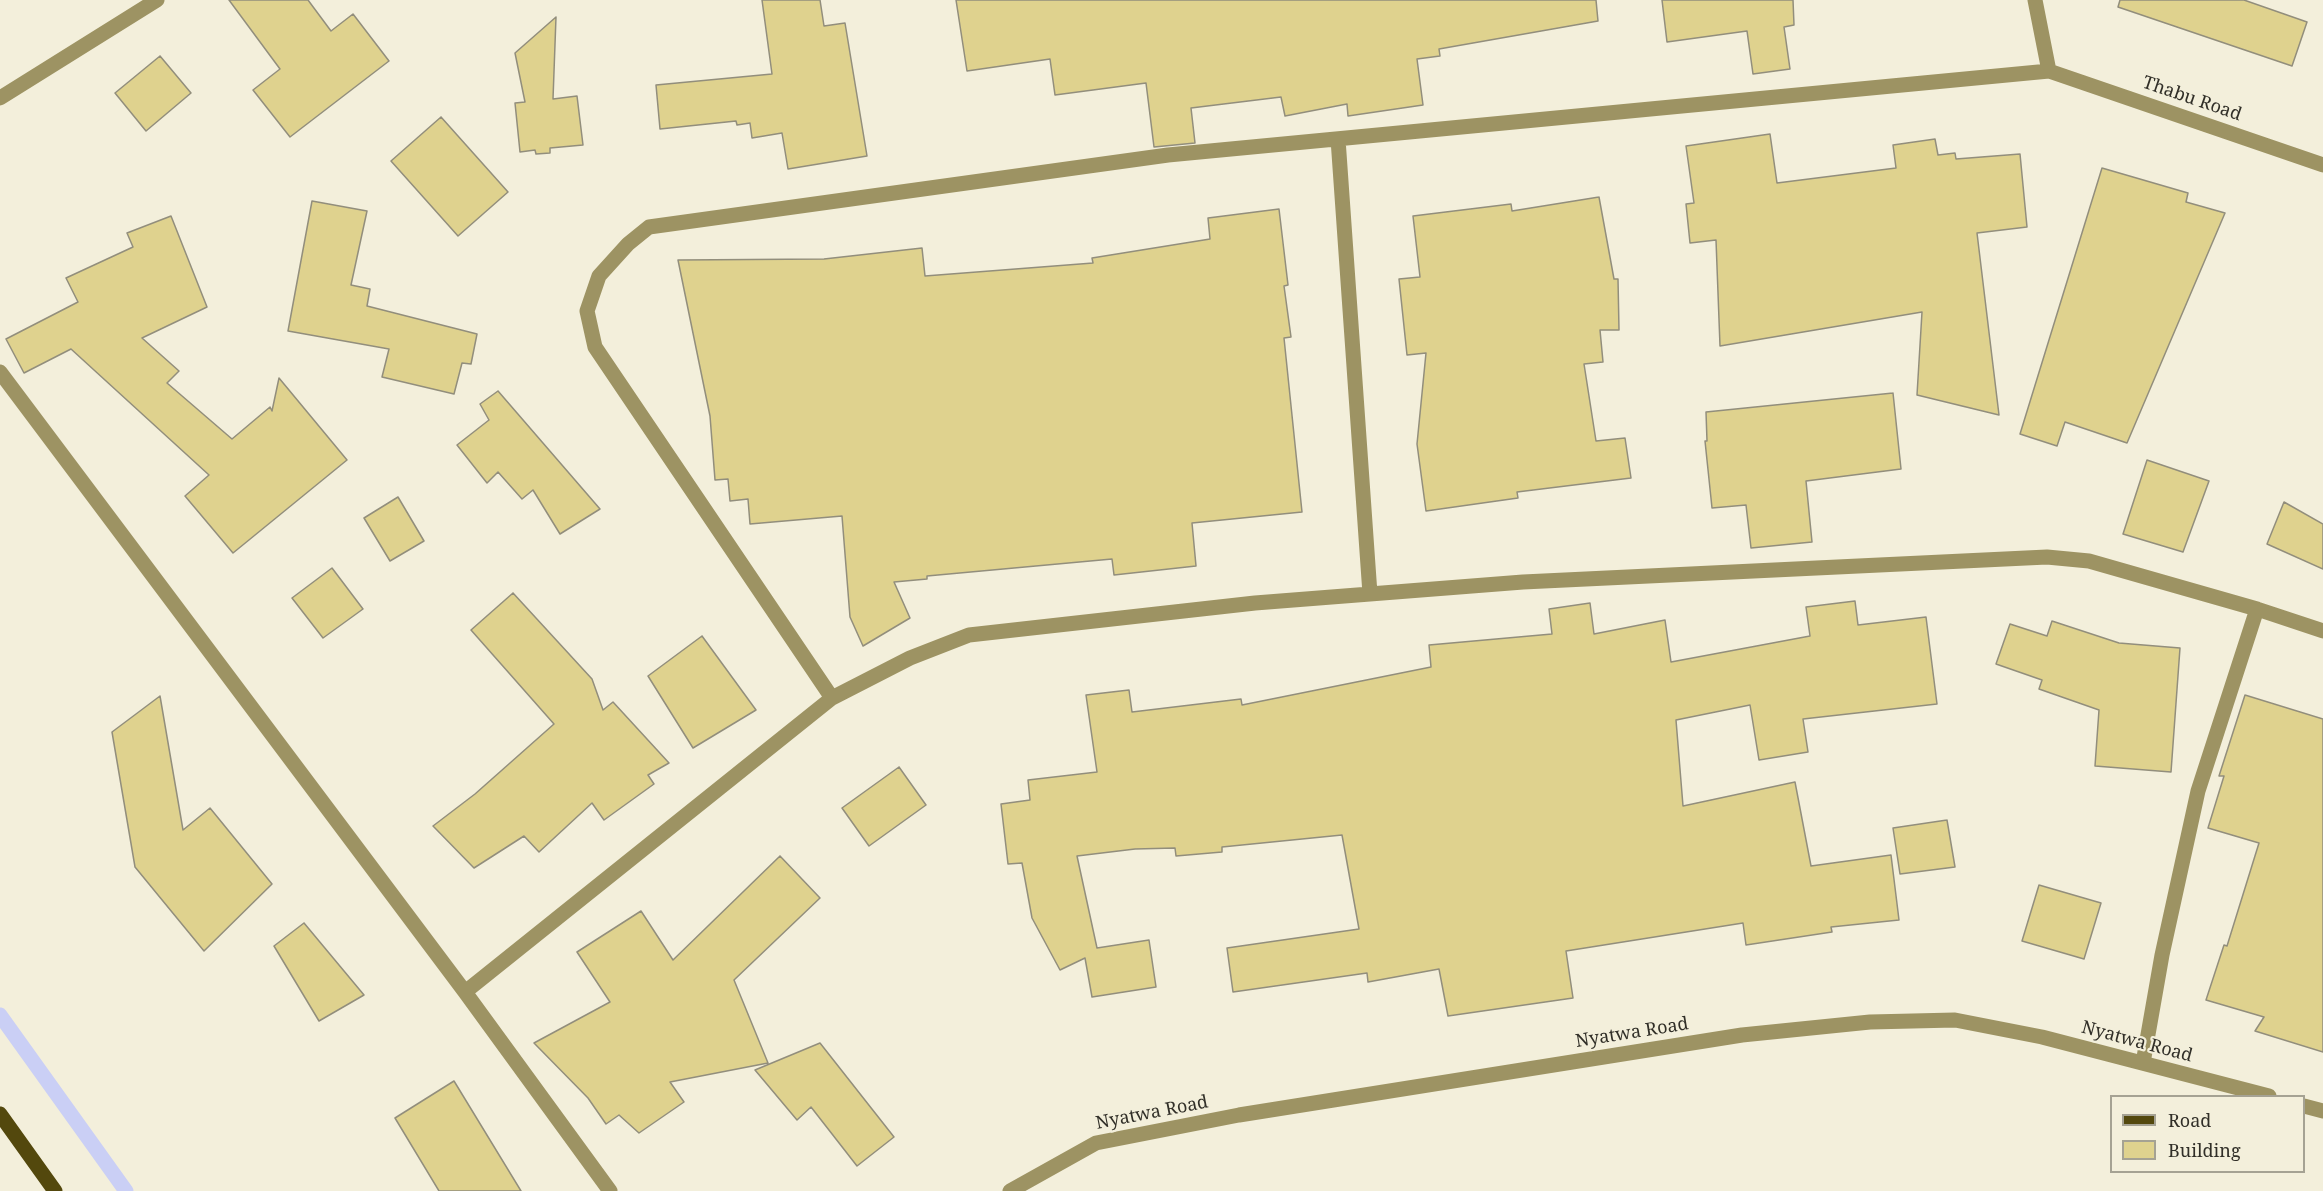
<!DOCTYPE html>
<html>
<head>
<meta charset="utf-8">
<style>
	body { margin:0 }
	#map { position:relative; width:2323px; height:1191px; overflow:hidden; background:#f3efdb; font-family:"Noto Serif",serif }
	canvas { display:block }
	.legend { position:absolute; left:2110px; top:1095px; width:195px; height:78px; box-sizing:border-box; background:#f3efdb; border:2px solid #a5a293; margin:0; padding:8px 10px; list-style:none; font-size:18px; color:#312f28 }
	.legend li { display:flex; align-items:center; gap:12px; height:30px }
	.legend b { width:30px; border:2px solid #a5a293 }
</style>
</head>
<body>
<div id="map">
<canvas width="2323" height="1191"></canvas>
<ul class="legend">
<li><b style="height:8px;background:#53480d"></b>Road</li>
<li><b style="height:16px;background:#dfd28e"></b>Building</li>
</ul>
</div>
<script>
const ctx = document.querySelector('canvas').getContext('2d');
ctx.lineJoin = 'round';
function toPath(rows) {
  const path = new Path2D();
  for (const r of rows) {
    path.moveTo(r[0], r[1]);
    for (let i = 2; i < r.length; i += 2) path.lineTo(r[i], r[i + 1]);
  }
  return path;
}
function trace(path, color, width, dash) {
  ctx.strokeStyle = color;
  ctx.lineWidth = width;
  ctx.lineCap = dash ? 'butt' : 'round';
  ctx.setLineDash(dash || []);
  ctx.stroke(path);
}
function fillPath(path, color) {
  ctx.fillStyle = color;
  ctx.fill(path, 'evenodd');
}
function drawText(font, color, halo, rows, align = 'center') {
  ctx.font = font + ' "Noto Serif",serif';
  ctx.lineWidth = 4.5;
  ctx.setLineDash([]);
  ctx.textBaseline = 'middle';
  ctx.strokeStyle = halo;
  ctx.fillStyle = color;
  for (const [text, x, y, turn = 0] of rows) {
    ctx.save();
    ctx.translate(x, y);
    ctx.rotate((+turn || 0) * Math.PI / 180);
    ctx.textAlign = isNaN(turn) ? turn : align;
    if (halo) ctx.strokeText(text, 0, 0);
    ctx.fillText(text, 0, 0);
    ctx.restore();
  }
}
trace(toPath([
	[0,1015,126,1191]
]), '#cacff5', 15);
const building = toPath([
	[229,0,308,0,331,31,353,14,389,61,290,137,253,90,280,69,229,0],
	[762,0,820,0,824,26,845,23,867,156,788,169,782,133,752,138,750,123,737,125,736,121,660,129,656,85,772,74,762,0],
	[956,0,1596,0,1598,21,1439,49,1440,56,1417,59,1423,105,1348,116,1347,104,1285,116,1281,97,1191,108,1195,143,1154,147,1146,83,1055,95,1050,59,967,71,956,0],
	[1662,0,1793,0,1794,25,1784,27,1790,69,1753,74,1747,31,1667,42,1662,0],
	[2120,0,2244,0,2307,22,2292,66,2118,7,2120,0],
	[556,17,553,99,577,96,583,145,550,148,550,153,536,154,535,150,520,152,515,103,525,102,515,53,556,17],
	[160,56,191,93,146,131,115,93,160,56],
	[441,117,508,192,458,236,391,161,441,117],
	[1770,134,1777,183,1896,168,1893,145,1935,139,1938,155,1955,153,1956,159,2020,154,2027,227,1977,233,1999,415,1917,395,1922,312,1720,346,1716,240,1690,243,1686,204,1694,203,1686,146,1770,134],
	[2102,168,2188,193,2186,202,2225,213,2127,443,2065,422,2057,446,2020,434,2102,168],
	[1599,197,1614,279,1618,279,1619,330,1600,330,1603,362,1584,364,1596,441,1625,438,1631,478,1517,492,1518,498,1426,511,1417,444,1426,353,1407,355,1399,279,1420,277,1413,216,1511,204,1512,211,1599,197],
	[312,201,367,211,351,285,370,289,367,306,477,334,471,364,462,363,454,394,382,377,389,349,288,331,312,201],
	[1279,209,1288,285,1284,286,1291,337,1284,338,1302,512,1192,523,1196,566,1114,575,1112,559,927,576,927,579,894,582,910,618,863,646,850,617,842,516,750,524,748,499,730,501,728,479,715,480,710,416,678,260,824,259,922,248,925,276,1093,263,1092,258,1210,239,1208,218,1279,209],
	[171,216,207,307,142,338,179,371,167,383,232,439,270,407,272,411,279,378,347,460,233,553,185,496,209,475,71,349,24,373,6,339,78,302,66,278,133,247,127,233,171,216],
	[498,391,600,509,560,534,533,490,522,499,498,472,487,483,457,445,489,420,480,404,498,391],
	[1893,393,1901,469,1806,481,1812,542,1751,548,1746,505,1712,508,1705,441,1707,441,1706,412,1893,393],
	[2147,460,2209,481,2183,552,2123,534,2147,460],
	[398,497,424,541,390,561,364,518,398,497],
	[2284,502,2323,524,2323,569,2267,544,2284,502],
	[332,568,363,609,323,638,292,598,332,568],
	[513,593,592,679,603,710,613,702,669,763,648,775,654,784,604,820,592,803,539,852,524,836,474,868,433,826,475,794,554,724,471,630,513,593],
	[1855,601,1858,625,1926,617,1937,704,1803,719,1808,752,1759,760,1750,705,1676,720,1683,806,1795,782,1811,866,1891,855,1899,920,1831,927,1832,932,1746,945,1743,923,1566,951,1573,998,1448,1016,1439,969,1368,982,1367,973,1233,992,1227,948,1359,929,1342,835,1222,847,1222,852,1176,856,1175,848,1135,849,1077,856,1097,948,1149,940,1156,987,1092,997,1085,958,1060,970,1032,918,1022,863,1008,864,1001,804,1030,800,1028,780,1097,772,1086,695,1129,690,1132,712,1241,699,1242,705,1431,667,1429,645,1552,634,1549,609,1590,603,1594,634,1665,620,1671,662,1810,636,1806,607,1855,601],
	[2052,621,2119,643,2180,648,2171,772,2095,766,2099,710,2039,689,2042,680,1996,664,2010,624,2047,636,2052,621],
	[702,636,756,710,693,748,648,676,702,636],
	[2245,695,2323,719,2323,1052,2255,1031,2264,1017,2206,1000,2224,945,2227,946,2259,843,2208,828,2224,776,2219,776,2245,695],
	[160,696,183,830,210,808,272,884,204,951,135,867,112,732,160,696],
	[899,767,926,805,869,846,842,808,899,767],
	[1947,820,1955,867,1900,874,1893,828,1947,820],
	[780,856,820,898,734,980,768,1063,670,1082,684,1102,639,1133,619,1115,606,1124,588,1098,534,1043,610,1002,577,952,641,911,673,960,780,856],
	[2039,885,2101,903,2084,959,2022,941,2039,885],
	[304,923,364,995,319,1021,274,946,304,923],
	[820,1043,894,1137,857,1166,811,1107,797,1120,755,1070,820,1043],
	[454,1081,521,1191,439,1191,395,1118,454,1081]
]);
fillPath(building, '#dfd28e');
trace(building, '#928e7c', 1.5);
trace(toPath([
	[2035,0,2049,71],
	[0,98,157,0],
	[1338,139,1370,594],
	[0,372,465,992,610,1191],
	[832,698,595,347,587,311,599,276,628,244,649,227,1168,155,2049,71,2323,165],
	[465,992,832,698,910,658,969,635,1255,603,1523,582,2047,557,2089,561,2257,609,2323,631],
	[2143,1063,2162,955,2198,791,2257,609],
	[2304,1106,2323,1111],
	[1010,1191,1096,1143,1239,1115,1742,1035,1870,1022,1955,1020,2042,1037,2269,1096]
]), '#9d9363', 15);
trace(toPath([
	[0,1114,55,1191]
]), '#53480d', 15);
drawText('18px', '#312f28', '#f3efdb', [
	["Thabu Road",2192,99,19],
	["Nyatwa Road",1632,1033,-9],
	["Nyatwa Road",2137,1042,15],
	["Nyatwa Road",1152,1113,-11]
]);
</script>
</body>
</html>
